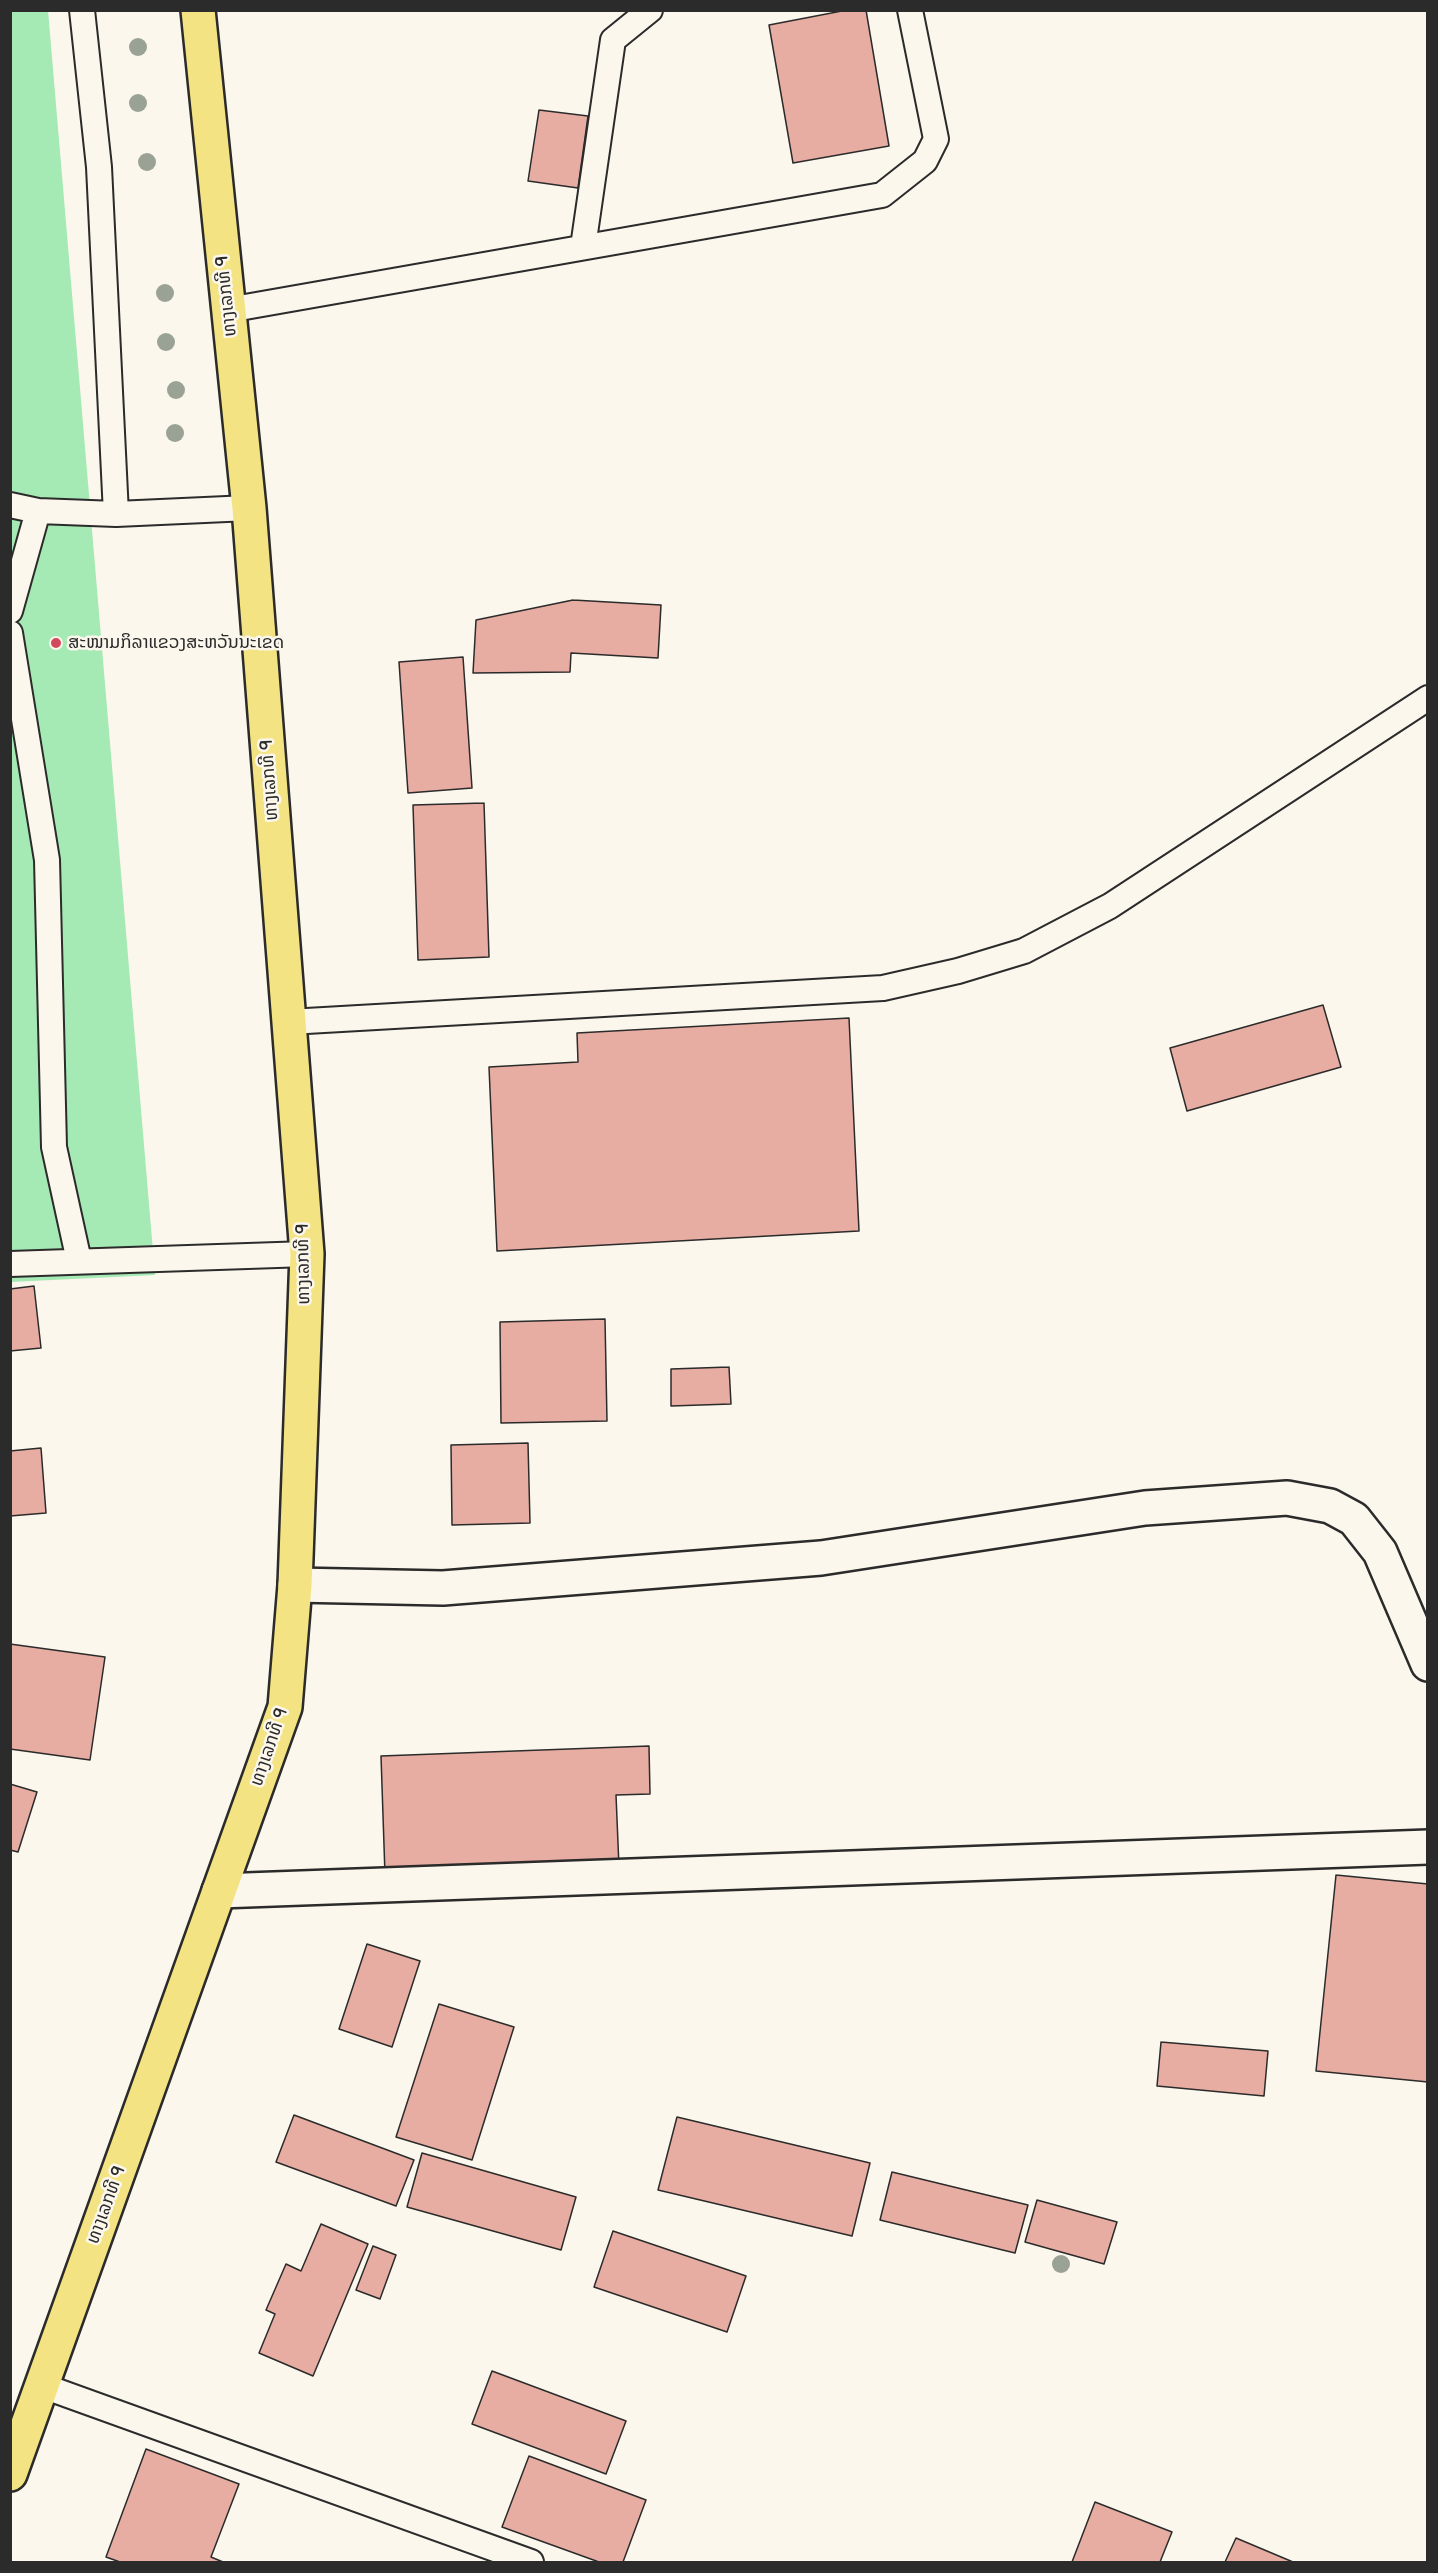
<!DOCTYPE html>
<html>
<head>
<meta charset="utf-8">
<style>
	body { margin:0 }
	#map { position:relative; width:1438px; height:2573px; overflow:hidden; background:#fbf7ec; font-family:"Balsamiq Sans",sans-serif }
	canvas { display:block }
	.frame { position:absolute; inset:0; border:12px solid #2b2b2b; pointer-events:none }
</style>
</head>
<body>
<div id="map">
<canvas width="1438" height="2573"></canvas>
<div class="frame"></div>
</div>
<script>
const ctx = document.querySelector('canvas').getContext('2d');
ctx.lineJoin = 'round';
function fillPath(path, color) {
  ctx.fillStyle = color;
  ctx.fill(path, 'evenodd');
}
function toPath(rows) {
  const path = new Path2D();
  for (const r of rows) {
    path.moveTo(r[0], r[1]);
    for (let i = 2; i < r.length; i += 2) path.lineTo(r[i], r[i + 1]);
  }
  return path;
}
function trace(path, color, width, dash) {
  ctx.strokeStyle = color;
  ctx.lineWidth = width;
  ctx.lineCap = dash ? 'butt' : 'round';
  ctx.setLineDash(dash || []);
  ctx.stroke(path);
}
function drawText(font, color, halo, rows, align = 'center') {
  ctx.font = font + ' "Balsamiq Sans","Noto Sans Lao",sans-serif';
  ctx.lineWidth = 5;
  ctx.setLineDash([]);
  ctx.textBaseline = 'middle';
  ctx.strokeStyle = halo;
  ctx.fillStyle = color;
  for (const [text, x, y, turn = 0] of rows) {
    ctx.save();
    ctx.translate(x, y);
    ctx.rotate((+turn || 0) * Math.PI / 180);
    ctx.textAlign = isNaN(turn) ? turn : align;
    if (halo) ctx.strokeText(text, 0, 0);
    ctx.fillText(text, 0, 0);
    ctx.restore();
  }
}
fillPath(toPath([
	[48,10,155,1275,11,1282,10,11]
]), '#a5e9b4');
const building = toPath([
	[847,10,866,10,889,146,793,163,769,25,847,10],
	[539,110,588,116,578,188,528,181,539,110],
	[573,600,661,605,658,658,571,653,570,672,473,673,476,620,573,600],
	[463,657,472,788,408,793,399,662,463,657],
	[484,803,489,957,418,960,413,805,484,803],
	[1323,1005,1341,1067,1187,1111,1170,1048,1323,1005],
	[849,1018,859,1231,497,1251,489,1067,578,1062,577,1033,849,1018],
	[34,1286,41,1348,10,1351,10,1289,34,1286],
	[605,1319,607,1421,501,1423,500,1322,605,1319],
	[729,1367,731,1404,671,1406,671,1369,729,1367],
	[528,1443,530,1523,452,1525,451,1445,528,1443],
	[41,1448,46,1513,10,1516,10,1451,41,1448],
	[10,1644,105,1657,90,1760,10,1749,10,1644],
	[649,1746,650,1794,616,1795,619,1867,385,1875,381,1756,649,1746],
	[10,1784,37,1792,18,1852,10,1850,10,1784],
	[1336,1875,1428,1884,1428,2082,1316,2071,1336,1875],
	[367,1944,420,1961,392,2047,339,2029,367,1944],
	[439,2004,514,2027,472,2160,396,2137,439,2004],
	[1161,2042,1268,2051,1264,2096,1157,2086,1161,2042],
	[294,2115,414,2160,396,2206,276,2162,294,2115],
	[677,2117,870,2163,852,2236,658,2190,677,2117],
	[422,2153,576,2197,561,2250,407,2207,422,2153],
	[892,2172,1028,2205,1015,2253,880,2220,892,2172],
	[1037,2200,1117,2222,1104,2264,1025,2242,1037,2200],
	[321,2224,368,2244,313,2376,259,2353,275,2314,266,2310,286,2264,301,2271,321,2224],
	[613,2231,746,2276,727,2332,594,2287,613,2231],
	[373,2246,396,2255,380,2299,356,2290,373,2246],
	[492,2371,626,2421,606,2474,472,2424,492,2371],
	[146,2449,239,2484,211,2557,223,2562,120,2562,106,2557,146,2449],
	[529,2456,646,2500,623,2562,599,2562,502,2527,529,2456],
	[1095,2502,1172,2532,1160,2562,1072,2562,1095,2502],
	[1236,2538,1293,2562,1225,2562,1236,2538]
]);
fillPath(building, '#e7ada2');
trace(building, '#2b2b2b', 1.5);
const lane = toPath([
	[82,10,99,167,116,514],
	[583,247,613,40,650,10],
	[228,310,882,195,925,161,936,139,910,10],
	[10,505,38,511,116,514,249,508],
	[10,611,38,511],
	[10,633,47,860,54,1147,79,1261],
	[289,1022,883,988,958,971,1024,951,1110,906,1428,698],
	[10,1264,307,1254],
	[43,2386,531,2562]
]);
const street = toPath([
	[295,1585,443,1588,821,1558,1145,1508,1287,1498,1330,1506,1354,1519,1380,1552,1428,1664],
	[219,1891,1428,1847]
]);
const primary = toPath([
	[10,2474,285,1707,295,1585,307,1254,249,508,198,10]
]);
trace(lane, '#2b2b2b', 28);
trace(street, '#2b2b2b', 38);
trace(primary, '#2b2b2b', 38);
trace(lane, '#fbf7ec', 24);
trace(street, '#fbf7ec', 33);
trace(primary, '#f4e382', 33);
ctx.fillStyle = '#9aa195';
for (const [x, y] of [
	[138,47],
	[138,103],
	[147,162],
	[165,293],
	[166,342],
	[176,390],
	[175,433],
	[1061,2264]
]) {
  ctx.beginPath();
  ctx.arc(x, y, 9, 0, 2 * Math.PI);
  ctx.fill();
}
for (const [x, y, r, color] of [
	[56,643,6,"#d1495b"]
]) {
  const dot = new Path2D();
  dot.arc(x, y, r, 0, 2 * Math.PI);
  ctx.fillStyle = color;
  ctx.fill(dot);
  trace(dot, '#fbf7ec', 2);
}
drawText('18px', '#2b2b2b', '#fbf7ec', [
	["ທາງເລກທີ 9",227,296,-96],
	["ທາງເລກທີ 9",270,780,-94],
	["ທາງເລກທີ 9",304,1264,-91],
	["ທາງເລກທີ 9",270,1747,-71],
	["ທາງເລກທີ 9",107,2205,-70]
]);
drawText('18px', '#2b2b2b', '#fbf7ec', [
	["ສະໜາມກິລາແຂວງສະຫວັນນະເຂດ",68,643]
], 'left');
</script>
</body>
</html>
